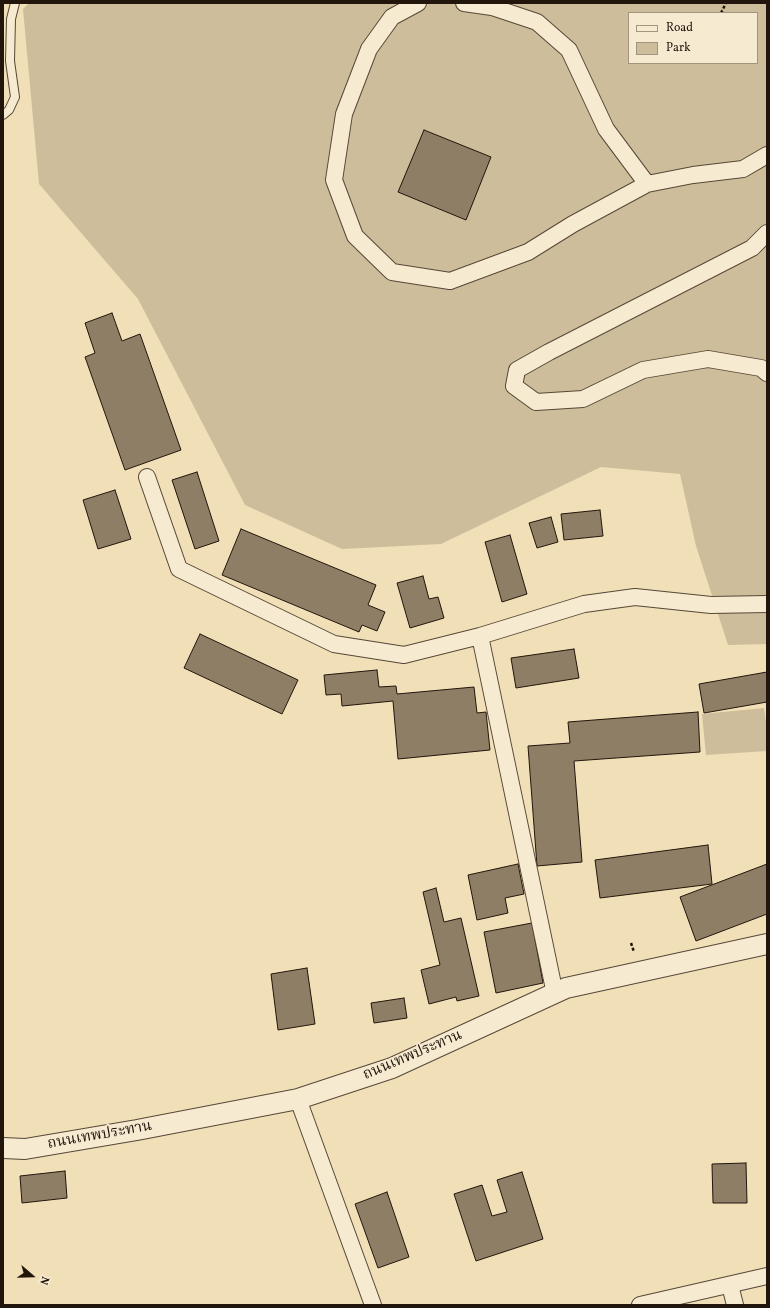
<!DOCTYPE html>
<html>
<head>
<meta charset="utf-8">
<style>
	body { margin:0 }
	#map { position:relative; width:770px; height:1308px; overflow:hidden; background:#f1dfb8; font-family:Vollkorn,serif }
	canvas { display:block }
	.frame { position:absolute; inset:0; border:4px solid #22150c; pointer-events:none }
	.legend { position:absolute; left:628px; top:12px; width:130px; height:52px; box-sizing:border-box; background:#f6ead1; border:1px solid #a19582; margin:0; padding:5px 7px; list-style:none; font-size:12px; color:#22150c }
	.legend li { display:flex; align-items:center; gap:8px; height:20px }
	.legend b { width:20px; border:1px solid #a19582 }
	.north { position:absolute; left:12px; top:1256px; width:40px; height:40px; -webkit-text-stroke:3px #f6ead1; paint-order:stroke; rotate:110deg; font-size:11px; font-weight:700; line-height:16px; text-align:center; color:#22150c }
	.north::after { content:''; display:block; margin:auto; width:14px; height:18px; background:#22150c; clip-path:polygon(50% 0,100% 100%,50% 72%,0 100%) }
</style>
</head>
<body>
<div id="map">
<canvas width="770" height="1308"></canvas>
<div class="frame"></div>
<ul class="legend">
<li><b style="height:5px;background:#f6ead1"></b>Road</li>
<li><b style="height:11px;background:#cebd9b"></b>Park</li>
</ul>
<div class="north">N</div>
</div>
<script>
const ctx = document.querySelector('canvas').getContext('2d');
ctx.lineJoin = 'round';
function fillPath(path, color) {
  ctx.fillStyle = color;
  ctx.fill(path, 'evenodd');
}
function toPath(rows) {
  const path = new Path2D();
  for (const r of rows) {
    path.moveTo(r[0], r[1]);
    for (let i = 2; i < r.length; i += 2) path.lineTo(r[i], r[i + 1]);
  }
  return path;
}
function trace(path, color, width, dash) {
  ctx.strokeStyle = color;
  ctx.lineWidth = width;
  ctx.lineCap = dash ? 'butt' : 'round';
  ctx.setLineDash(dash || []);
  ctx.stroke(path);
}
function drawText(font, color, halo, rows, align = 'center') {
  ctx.font = font + ' Vollkorn,"Noto Serif Thai",serif';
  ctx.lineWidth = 3.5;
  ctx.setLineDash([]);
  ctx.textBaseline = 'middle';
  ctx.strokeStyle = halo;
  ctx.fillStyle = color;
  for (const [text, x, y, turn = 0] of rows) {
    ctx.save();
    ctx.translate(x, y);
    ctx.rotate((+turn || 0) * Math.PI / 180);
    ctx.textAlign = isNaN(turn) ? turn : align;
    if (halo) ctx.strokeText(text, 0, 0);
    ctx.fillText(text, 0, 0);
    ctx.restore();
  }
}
fillPath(toPath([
	[29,3,767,3,767,644,728,645,696,546,680,474,601,467,441,544,342,549,245,505,138,299,39,184,23,9],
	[629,13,757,13,757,63,629,63],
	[764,708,767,729,767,751,706,755,702,714]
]), '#cebd9b');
const building = toPath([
	[424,130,491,157,466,220,398,192,424,130],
	[112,313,122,341,140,334,181,450,125,470,85,357,95,353,85,323,112,313],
	[197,472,219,541,195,549,172,480,197,472],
	[115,490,131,539,98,549,83,500,115,490],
	[600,510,603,536,564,540,561,514,600,510],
	[551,517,558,542,537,548,529,523,551,517],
	[241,529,376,585,368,605,385,612,377,631,362,625,359,632,222,575,241,529],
	[510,535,527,594,502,602,485,542,510,535],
	[423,576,429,599,438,597,444,618,410,628,397,583,423,576],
	[200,634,298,680,282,714,184,668,200,634],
	[574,649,579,678,516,688,511,658,574,649],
	[377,670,379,687,396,686,397,694,474,687,477,713,486,712,490,750,398,759,393,701,342,706,341,694,326,695,324,675,377,670],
	[767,672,767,702,704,713,699,684,767,672],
	[698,712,700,752,574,761,582,862,537,866,528,746,570,743,568,722,698,712],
	[708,845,712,884,600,898,595,860,708,845],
	[518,864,524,894,505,898,508,913,477,920,468,875,518,864],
	[767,864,767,914,696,941,680,897,767,864],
	[436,888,444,922,461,918,479,996,457,1001,456,997,429,1004,421,970,440,965,423,892,436,888],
	[532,923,543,983,496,993,484,932,532,923],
	[307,968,315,1024,278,1030,271,974,307,968],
	[404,998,407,1018,374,1023,371,1003,404,998],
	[746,1163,747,1203,713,1203,712,1164,746,1163],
	[65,1171,67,1198,22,1203,20,1176,65,1171],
	[522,1172,543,1239,476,1261,454,1194,482,1185,492,1216,507,1212,497,1180,522,1172],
	[387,1192,409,1257,378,1268,355,1204,387,1192]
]);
fillPath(building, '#8e7e65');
trace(building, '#22150c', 1);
const service = toPath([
	[3,115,9,110,15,97,10,61,11,19,15,3]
]);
const minor = toPath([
	[418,3,392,17,369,49,344,114,334,180,355,236,392,272,450,281,528,252,573,224,647,184,693,175,743,169,767,155],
	[464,3,492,7,537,22,569,50,606,129,647,184],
	[767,233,752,248,549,352,517,370,514,386,536,402,583,399,643,370,708,359,761,368,767,373],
	[147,477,179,569,334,644,404,655,480,636,584,604,635,597,711,605,767,604],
	[480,636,555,994],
	[298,1099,373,1305],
	[730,1285,735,1305],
	[640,1305,767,1276]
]);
const tertiary = toPath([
	[3,1148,25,1149,137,1130,298,1099,392,1068,566,988,767,944]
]);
trace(service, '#564837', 10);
trace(minor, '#564837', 18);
trace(tertiary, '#564837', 22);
trace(toPath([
	[721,13,726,3],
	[631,943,634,952]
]), '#22150c', 2.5, [3, 2]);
trace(service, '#f6ead1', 8);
trace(minor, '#f6ead1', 16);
trace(tertiary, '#f6ead1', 20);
drawText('15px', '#22150c', '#f6ead1', [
	["ถนนเทพประทาน",413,1056,-23],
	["ถนนเทพประทาน",100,1136,-10]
]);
</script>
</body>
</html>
